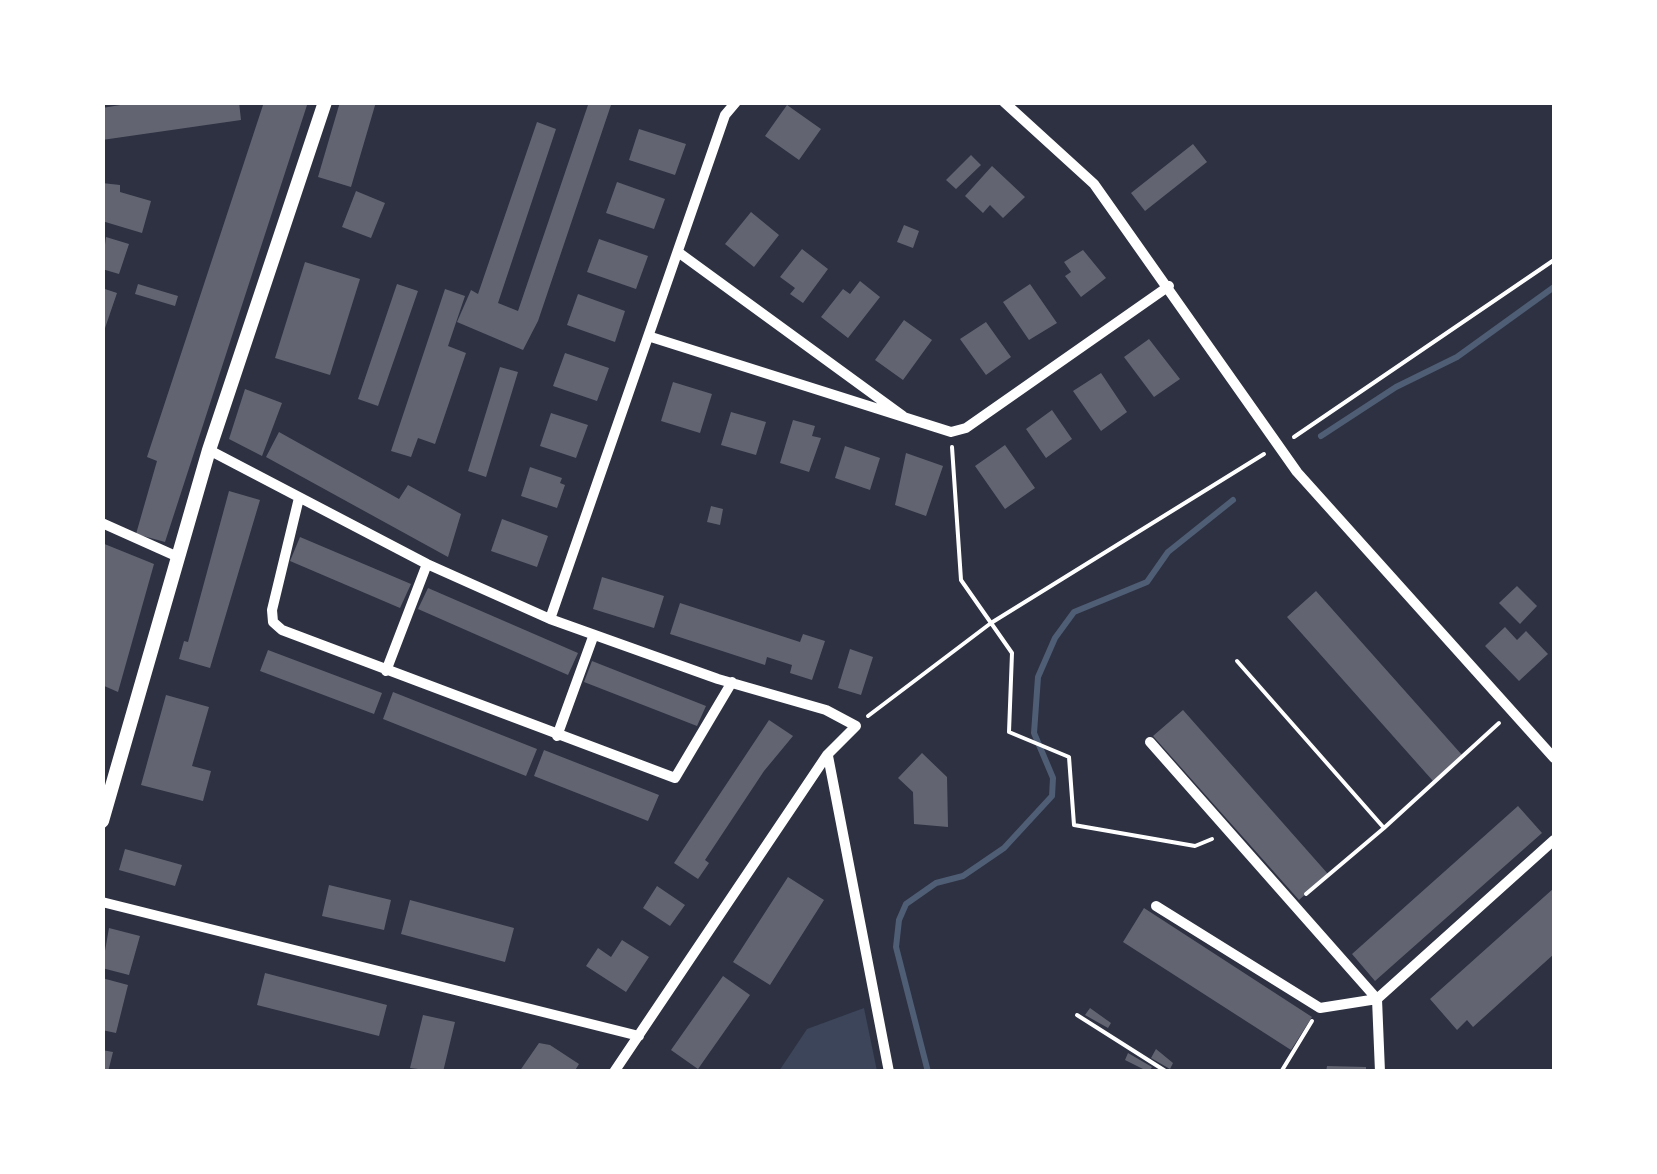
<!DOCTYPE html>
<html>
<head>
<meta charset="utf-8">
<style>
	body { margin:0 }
	#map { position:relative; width:1657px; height:1174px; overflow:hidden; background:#2d3142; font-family:Commissioner,sans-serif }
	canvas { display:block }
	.frame { position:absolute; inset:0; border:105px solid #fff; pointer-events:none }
</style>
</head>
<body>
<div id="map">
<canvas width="1657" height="1174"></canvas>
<div class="frame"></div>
</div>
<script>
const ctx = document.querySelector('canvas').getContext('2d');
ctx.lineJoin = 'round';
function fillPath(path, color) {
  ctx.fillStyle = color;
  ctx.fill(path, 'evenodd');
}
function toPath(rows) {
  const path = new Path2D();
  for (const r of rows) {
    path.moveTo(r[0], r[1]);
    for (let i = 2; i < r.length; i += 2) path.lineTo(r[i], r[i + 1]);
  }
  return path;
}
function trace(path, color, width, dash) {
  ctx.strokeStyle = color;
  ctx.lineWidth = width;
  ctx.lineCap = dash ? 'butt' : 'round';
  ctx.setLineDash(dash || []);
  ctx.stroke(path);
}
fillPath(toPath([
	[864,1008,877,1071,779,1071,807,1029]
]), '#3c4559');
trace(toPath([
	[1321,436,1396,387,1457,357,1554,287],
	[928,1072,896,947,899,920,906,904,936,883,963,876,1004,848,1052,796,1053,778,1034,733,1038,677,1055,638,1074,612,1147,582,1168,552,1233,500]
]), '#4f5d75', 6);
fillPath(toPath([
	[139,102,239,102,241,120,102,140,102,108],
	[264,102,308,102,165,542,136,534,157,461,147,457],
	[340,102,376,102,351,187,318,177],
	[589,102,612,102,538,321,523,350,457,322,471,290,478,294,537,122,556,129,498,303,518,311],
	[787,105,821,129,799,160,765,136],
	[639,129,686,144,675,175,629,160],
	[1193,144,1207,162,1145,211,1131,193],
	[971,155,981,165,956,189,946,180],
	[992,166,1025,197,1003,218,990,205,983,213,965,196],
	[617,182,665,199,654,229,606,213],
	[102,183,120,185,120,192,151,201,142,233,102,221],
	[356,191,385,203,371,238,342,227],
	[751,212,779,235,754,267,725,244],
	[904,225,919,231,913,248,897,242],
	[106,237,129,244,119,274,102,269],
	[599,239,648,256,636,289,587,272],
	[802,249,828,269,803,303,790,294,795,288,780,277],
	[1083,250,1106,278,1081,297,1065,276,1071,272,1064,262],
	[305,262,360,279,330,375,275,358],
	[860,281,880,297,848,338,821,317,843,289,850,294],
	[138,284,178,296,175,306,135,294],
	[397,284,418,291,378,406,358,399],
	[1030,284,1057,323,1029,340,1003,302],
	[102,288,117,293,103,334,102,334],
	[445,289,465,296,448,346,466,353,435,444,418,438,411,457,391,451],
	[578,294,625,311,615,342,567,325],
	[904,320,932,340,903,380,875,360],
	[986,322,1011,357,986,375,960,339],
	[1149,339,1180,379,1154,397,1124,357],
	[565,353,609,368,597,401,553,386],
	[500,367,518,372,486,477,468,471],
	[1101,373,1127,412,1101,431,1073,391],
	[673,382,712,394,700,433,661,421],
	[245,389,282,403,262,456,229,439],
	[1052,410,1072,439,1046,458,1026,429],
	[731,412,766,422,756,455,721,445],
	[551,413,588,425,576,458,540,446],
	[793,420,815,426,812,436,821,438,809,472,780,463],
	[279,432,399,499,408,485,461,514,448,557,266,457],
	[1005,445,1035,488,1005,509,975,466],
	[845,446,880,458,870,490,835,478],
	[906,453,943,466,926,516,895,505],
	[530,467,562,478,560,483,565,485,557,508,521,496],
	[229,491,260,500,210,668,179,659,184,641,188,642],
	[711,506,723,509,720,525,707,522],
	[502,519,548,536,537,567,491,551],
	[300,537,411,584,400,608,290,561],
	[102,543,154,564,118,692,102,685],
	[602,577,664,596,654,628,593,609],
	[1517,586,1537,606,1520,624,1499,603],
	[428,588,578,653,568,675,418,609],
	[1316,591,1462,755,1433,781,1287,617],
	[680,603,800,642,803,634,825,641,812,680,790,673,792,665,767,657,765,665,670,634],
	[1505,627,1517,640,1526,631,1548,654,1519,681,1485,646],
	[850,649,873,657,861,695,838,688],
	[268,650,382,693,374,714,260,671],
	[592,661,706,706,697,726,584,682],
	[393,692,537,749,526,776,383,719],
	[166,695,209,707,192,766,211,771,203,801,141,785],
	[1183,710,1328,874,1299,900,1153,736],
	[769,720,793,736,764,771,705,860,709,863,698,879,674,863],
	[544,750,659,795,648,821,534,776],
	[922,753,947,777,948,827,914,824,913,792,898,778],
	[1518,806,1542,833,1375,981,1352,954],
	[125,849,182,865,175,886,119,870],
	[788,877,824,900,770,985,733,962],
	[329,885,391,900,384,930,322,916],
	[657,886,685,905,670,926,643,908],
	[1554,888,1554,954,1473,1027,1467,1020,1457,1030,1430,999],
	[410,900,514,928,505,962,401,934],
	[1144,908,1312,1017,1291,1050,1123,942],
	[109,928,140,936,129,975,102,968],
	[622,940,649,957,626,992,586,966,598,948,611,957],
	[265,973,387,1005,379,1036,257,1005],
	[723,976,750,995,698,1069,671,1050],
	[102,978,128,985,116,1033,102,1030],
	[1090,1008,1111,1023,1108,1028,1085,1015],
	[423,1015,455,1022,443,1072,410,1068],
	[539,1043,550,1045,579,1064,574,1072,519,1072],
	[1156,1049,1173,1063,1170,1069,1151,1058],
	[102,1050,113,1052,108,1072,102,1072],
	[1128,1053,1152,1067,1149,1072,1125,1060],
	[1327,1066,1366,1067,1366,1072,1326,1072]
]), '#626471');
trace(toPath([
	[1294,437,1554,260],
	[952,447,961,580,1012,653,1009,732,1069,757,1074,825,1195,846,1212,839],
	[1237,661,1384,828,1306,894],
	[868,716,991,623,1264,454],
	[1384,828,1499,723],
	[1077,1015,1167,1072],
	[1281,1072,1312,1021]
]), '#fff', 4);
trace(toPath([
	[1004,102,1094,184,1297,472,1554,758],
	[678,252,903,416],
	[651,337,951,432,966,428,1169,286],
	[209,450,427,564,550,619,718,679,826,710,856,726,827,755,614,1072],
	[299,498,272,610,273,622,282,630,675,778,732,682],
	[102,523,178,557],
	[550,619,725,115,736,102],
	[386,671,427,564],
	[557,736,593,637],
	[1150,742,1377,999],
	[828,756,889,1072],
	[102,902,639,1036],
	[1156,906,1320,1008,1377,999],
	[1380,1072,1377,999,1554,840]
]), '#fff', 10);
trace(toPath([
	[102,821,209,450,325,102]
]), '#fff', 14);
</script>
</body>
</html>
